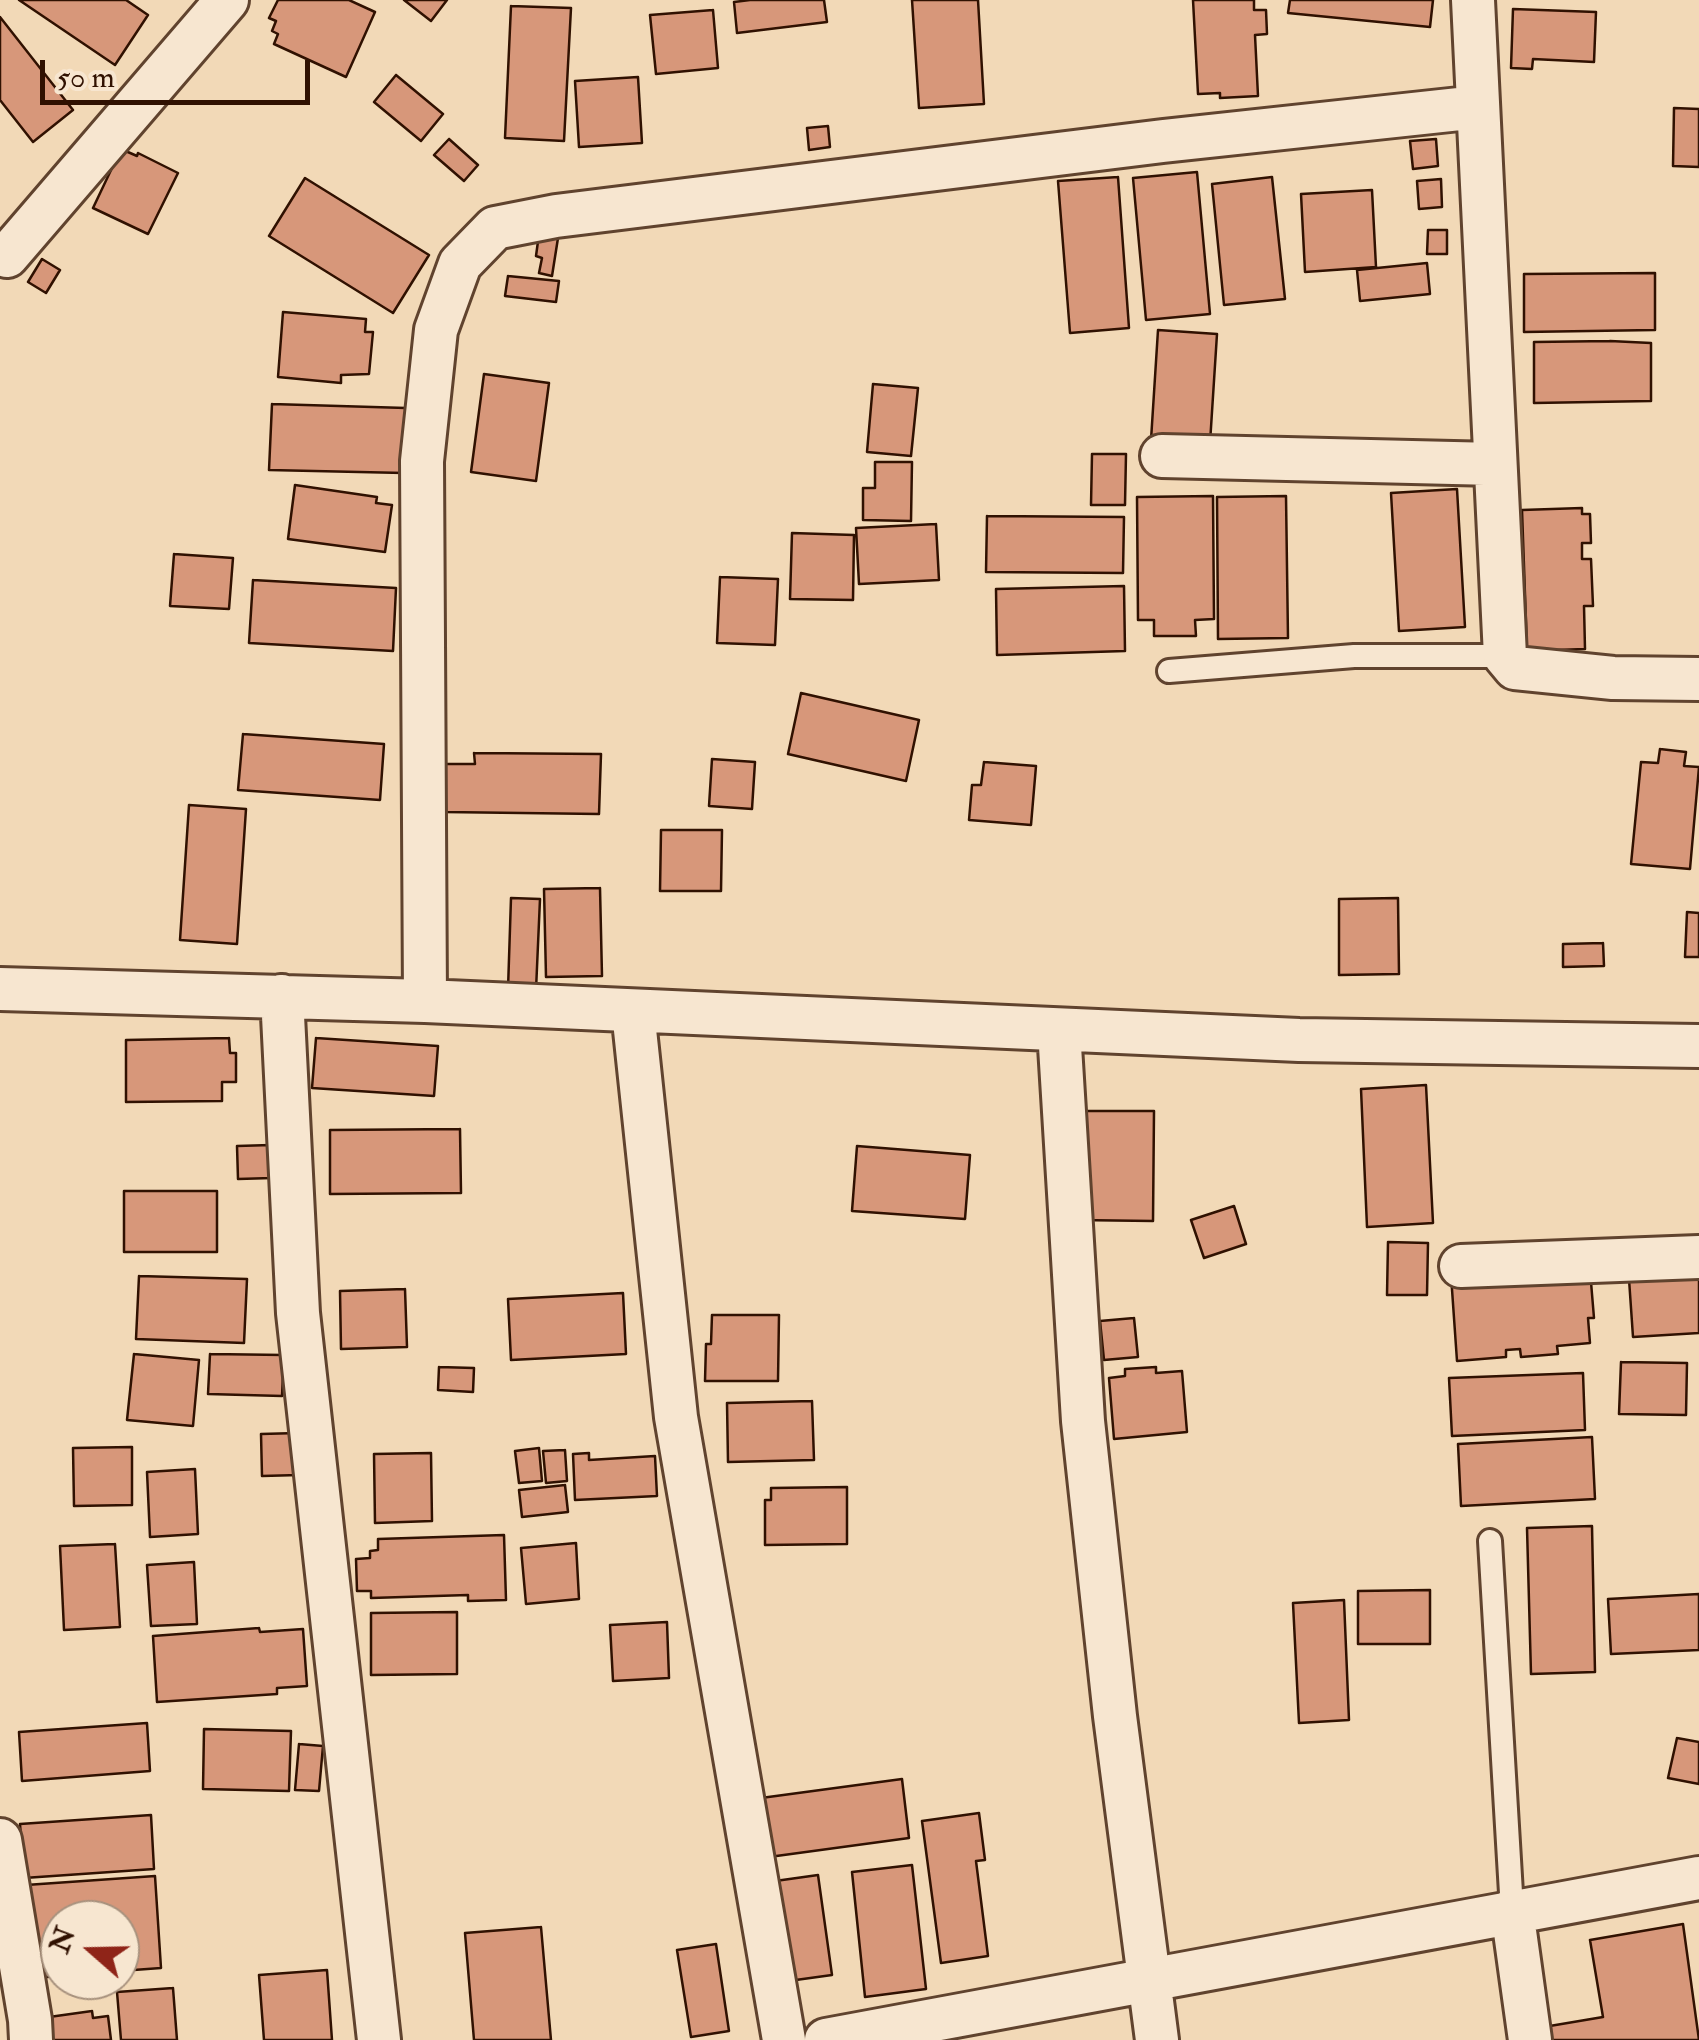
<!DOCTYPE html>
<html>
<head>
<meta charset="utf-8">
<style>
	body { margin:0 }
	#map { position:relative; width:1699px; height:2040px; overflow:hidden; background:#f2d9b7; font-family:"IM FELL Double Pica",serif }
	canvas { display:block }
	.north { position:absolute; left:40px; top:1900px; width:100px; height:100px; box-sizing:border-box; background:#f7e6d0; border:2px solid #a7917d; border-radius:50%; rotate:290deg; font-size:28px; font-weight:700; line-height:40px; text-align:center; color:#301101 }
	.north::after { content:''; display:block; margin:auto; width:35px; height:45px; background:#8f2418; clip-path:polygon(50% 0,100% 100%,50% 72%,0 100%) }
	.scale { position:absolute; left:40px; top:60px; width:270px; height:45px; box-sizing:border-box; border:5px solid #301101; border-top:0; padding-left:12px; font-size:30px; line-height:35px; white-space:nowrap; color:#301101; -webkit-text-stroke:8px #f7e6d0; paint-order:stroke }
</style>
</head>
<body>
<div id="map">
<canvas width="1699" height="2040"></canvas>
<div class="north">N</div>
<div class="scale">50 m</div>
</div>
<script>
const ctx = document.querySelector('canvas').getContext('2d');
ctx.lineJoin = 'round';
function fillPath(path, color) {
  ctx.fillStyle = color;
  ctx.fill(path, 'evenodd');
}
function toPath(rows) {
  const path = new Path2D();
  for (const r of rows) {
    path.moveTo(r[0], r[1]);
    for (let i = 2; i < r.length; i += 2) path.lineTo(r[i], r[i + 1]);
  }
  return path;
}
function trace(path, color, width, dash) {
  ctx.strokeStyle = color;
  ctx.lineWidth = width;
  ctx.lineCap = dash ? 'butt' : 'round';
  ctx.setLineDash(dash || []);
  ctx.stroke(path);
}
const building = toPath([
	[19,0,126,0,148,15,115,65,19,0],
	[278,0,349,0,375,12,346,77,274,44,278,34,272,31,276,21,269,18,278,0],
	[404,0,447,0,431,21,404,0],
	[750,0,824,0,827,22,737,33,734,2,750,0],
	[912,0,978,0,984,104,919,108,912,0],
	[1193,0,1254,0,1254,10,1266,10,1267,34,1255,35,1258,96,1220,98,1220,93,1198,94,1193,0],
	[1290,0,1433,0,1430,27,1288,13,1290,0],
	[511,6,571,8,564,141,505,138,511,6],
	[1513,9,1596,12,1594,62,1533,59,1532,69,1511,68,1513,9],
	[713,10,718,68,656,74,650,15,713,10],
	[0,17,73,110,33,142,0,100,0,17],
	[396,75,443,114,421,141,374,102,396,75],
	[638,77,642,143,579,147,575,81,638,77],
	[1674,108,1699,109,1699,167,1673,166,1674,108],
	[828,126,830,147,809,150,807,128,828,126],
	[449,139,478,165,464,181,434,155,449,139],
	[1436,139,1438,166,1413,169,1410,141,1436,139],
	[121,149,137,156,138,153,178,173,148,234,93,208,121,149],
	[1197,172,1210,314,1146,320,1133,178,1197,172],
	[1118,177,1129,328,1070,333,1058,181,1118,177],
	[1272,177,1285,299,1224,305,1212,184,1272,177],
	[305,178,429,255,393,313,269,236,305,178],
	[1441,179,1442,207,1419,209,1417,181,1441,179],
	[1372,190,1376,267,1305,272,1301,194,1372,190],
	[1428,230,1447,230,1447,254,1427,254,1428,230],
	[539,234,558,238,552,276,539,273,542,258,536,256,539,234],
	[42,259,60,270,46,293,28,282,42,259],
	[1427,263,1430,294,1360,301,1357,270,1427,263],
	[1655,273,1655,330,1524,332,1524,274,1655,273],
	[508,276,559,281,556,302,505,296,508,276],
	[283,312,366,319,365,332,373,332,369,374,341,375,341,383,278,377,283,312],
	[1158,330,1217,334,1210,443,1151,440,1158,330],
	[1610,341,1651,343,1651,401,1534,403,1534,342,1610,341],
	[484,374,549,383,536,481,471,472,484,374],
	[873,384,918,388,911,456,867,452,873,384],
	[272,404,406,408,404,473,269,470,272,404],
	[1092,454,1126,454,1125,505,1091,505,1092,454],
	[875,462,912,462,911,521,863,520,863,488,875,488,875,462],
	[295,485,377,497,376,503,392,505,385,552,288,539,295,485],
	[1457,489,1465,627,1399,631,1391,493,1457,489],
	[1213,496,1214,619,1195,620,1196,636,1154,636,1154,620,1138,620,1137,497,1213,496],
	[1286,496,1288,638,1218,639,1217,497,1286,496],
	[1582,508,1582,514,1590,514,1591,543,1582,543,1582,559,1591,559,1593,606,1584,606,1585,649,1527,651,1522,510,1582,508],
	[987,516,1124,517,1123,573,986,572,987,516],
	[936,524,939,580,859,584,856,528,936,524],
	[792,533,854,535,853,600,790,599,792,533],
	[174,554,233,558,229,609,170,606,174,554],
	[720,577,778,579,775,645,717,643,720,577],
	[253,580,396,588,393,651,249,643,253,580],
	[1124,586,1125,651,997,655,996,589,1124,586],
	[801,693,919,720,906,781,788,754,801,693],
	[243,734,384,744,380,800,238,790,243,734],
	[1660,749,1686,752,1684,766,1699,767,1690,869,1631,864,1641,762,1658,763,1660,749],
	[474,753,601,754,599,814,444,812,445,764,475,764,474,753],
	[712,759,755,762,752,809,709,806,712,759],
	[984,762,1036,766,1031,825,969,820,972,785,981,785,984,762],
	[189,805,246,809,237,944,180,940,189,805],
	[661,830,722,830,721,891,660,891,661,830],
	[600,888,602,976,546,977,544,889,600,888],
	[511,898,540,899,536,990,508,989,511,898],
	[1398,898,1399,974,1339,975,1339,899,1398,898],
	[1687,912,1699,913,1699,957,1685,957,1687,912],
	[1603,943,1604,966,1563,967,1563,944,1603,943],
	[229,1038,230,1053,236,1053,236,1082,222,1082,222,1101,126,1102,126,1040,229,1038],
	[316,1038,438,1046,434,1096,312,1088,316,1038],
	[1426,1085,1433,1223,1367,1227,1361,1089,1426,1085],
	[1077,1111,1154,1111,1153,1221,1076,1220,1077,1111],
	[460,1129,461,1193,330,1194,330,1130,460,1129],
	[271,1145,272,1178,238,1179,237,1146,271,1145],
	[857,1146,970,1155,965,1219,852,1211,857,1146],
	[124,1191,217,1191,217,1252,124,1252,124,1191],
	[1234,1206,1246,1244,1204,1258,1191,1220,1234,1206],
	[1388,1242,1428,1243,1427,1295,1387,1295,1388,1242],
	[1574,1273,1575,1283,1591,1282,1594,1318,1588,1318,1590,1343,1557,1346,1558,1354,1521,1357,1520,1349,1506,1350,1506,1357,1457,1361,1451,1275,1574,1273],
	[1699,1275,1699,1333,1633,1337,1629,1279,1699,1275],
	[139,1276,247,1279,244,1343,136,1339,139,1276],
	[405,1289,407,1347,341,1349,340,1291,405,1289],
	[623,1293,626,1354,511,1360,508,1299,623,1293],
	[712,1315,779,1315,778,1381,705,1381,706,1344,711,1344,712,1315],
	[1134,1318,1138,1357,1104,1360,1100,1321,1134,1318],
	[134,1354,199,1360,193,1426,127,1420,134,1354],
	[210,1354,284,1355,282,1396,208,1394,210,1354],
	[1621,1362,1687,1363,1686,1415,1619,1414,1621,1362],
	[439,1367,474,1368,473,1392,438,1390,439,1367],
	[1156,1367,1156,1373,1182,1371,1187,1432,1114,1439,1109,1378,1125,1376,1125,1369,1156,1367],
	[1583,1373,1585,1430,1452,1436,1449,1378,1583,1373],
	[812,1401,814,1460,728,1462,727,1403,812,1401],
	[298,1433,299,1475,262,1476,261,1434,298,1433],
	[1592,1437,1595,1499,1461,1506,1458,1444,1592,1437],
	[132,1447,132,1505,74,1506,73,1448,132,1447],
	[539,1448,542,1481,519,1483,515,1451,539,1448],
	[565,1450,567,1481,546,1483,543,1451,565,1450],
	[431,1453,432,1521,375,1523,374,1454,431,1453],
	[589,1453,589,1460,655,1456,657,1496,575,1500,573,1454,589,1453],
	[195,1469,198,1534,150,1537,147,1472,195,1469],
	[565,1485,568,1512,522,1517,519,1490,565,1485],
	[847,1487,847,1544,765,1545,765,1500,771,1500,771,1488,847,1487],
	[1592,1526,1595,1672,1531,1674,1527,1528,1592,1526],
	[504,1535,506,1600,468,1601,468,1595,371,1598,371,1591,357,1591,356,1559,370,1558,370,1551,378,1550,378,1539,504,1535],
	[576,1543,579,1599,526,1604,521,1548,576,1543],
	[115,1544,120,1627,64,1630,60,1546,115,1544],
	[194,1562,197,1624,151,1626,147,1565,194,1562],
	[1430,1590,1430,1644,1358,1644,1358,1591,1430,1590],
	[1699,1594,1699,1650,1611,1654,1608,1599,1699,1594],
	[1344,1600,1349,1720,1299,1723,1293,1603,1344,1600],
	[457,1612,457,1674,371,1675,371,1613,457,1612],
	[667,1622,669,1678,613,1681,610,1625,667,1622],
	[259,1628,260,1632,303,1629,307,1686,277,1688,277,1694,157,1702,153,1636,259,1628],
	[147,1723,150,1771,22,1781,19,1732,147,1723],
	[204,1729,291,1731,289,1791,203,1789,204,1729],
	[1677,1738,1699,1742,1699,1784,1668,1778,1677,1738],
	[299,1744,323,1746,319,1791,295,1790,299,1744],
	[902,1779,909,1838,769,1857,761,1798,902,1779],
	[979,1813,985,1860,976,1861,988,1956,941,1963,922,1821,979,1813],
	[151,1815,154,1869,24,1878,20,1824,151,1815],
	[912,1865,926,1989,865,1997,852,1872,912,1865],
	[818,1875,832,1975,774,1983,761,1883,818,1875],
	[155,1876,161,1968,120,1971,120,1920,60,1920,60,1976,33,1978,26,1885,155,1876],
	[1683,1924,1699,2040,1534,2040,1532,2029,1603,2017,1590,1940,1683,1924],
	[541,1927,551,2040,474,2040,465,1933,541,1927],
	[716,1944,729,2031,691,2037,677,1950,716,1944],
	[327,1970,332,2040,264,2040,259,1975,327,1970],
	[173,1988,177,2040,121,2040,117,1992,173,1988],
	[92,2011,93,2018,108,2016,111,2040,45,2040,42,2018,92,2011]
]);
fillPath(building, '#d7977a');
trace(building, '#301101', 2.5);
const service = toPath([
	[1169,671,1354,656,1505,656],
	[1490,1541,1512,1910]
]);
const minor = toPath([
	[1473,0,1505,656,1515,668,1613,678,1699,679],
	[7,256,227,0],
	[1162,456,1495,464],
	[0,989,425,1001,1299,1040,1699,1046],
	[282,996,298,1313,379,2040],
	[425,1001,422,461,436,330,460,264,495,228,556,216,1163,141,1478,107],
	[633,1011,676,1417,784,2040],
	[1059,1030,1083,1421,1115,1716,1157,2040],
	[1461,1266,1699,1257],
	[0,1840,30,2020,31,2040],
	[1512,1910,1530,2040],
	[826,2040,1699,1878]
]);
trace(service, '#60432e', 28);
trace(minor, '#60432e', 48);
trace(service, '#f7e6d0', 22);
trace(minor, '#f7e6d0', 42);
</script>
</body>
</html>
